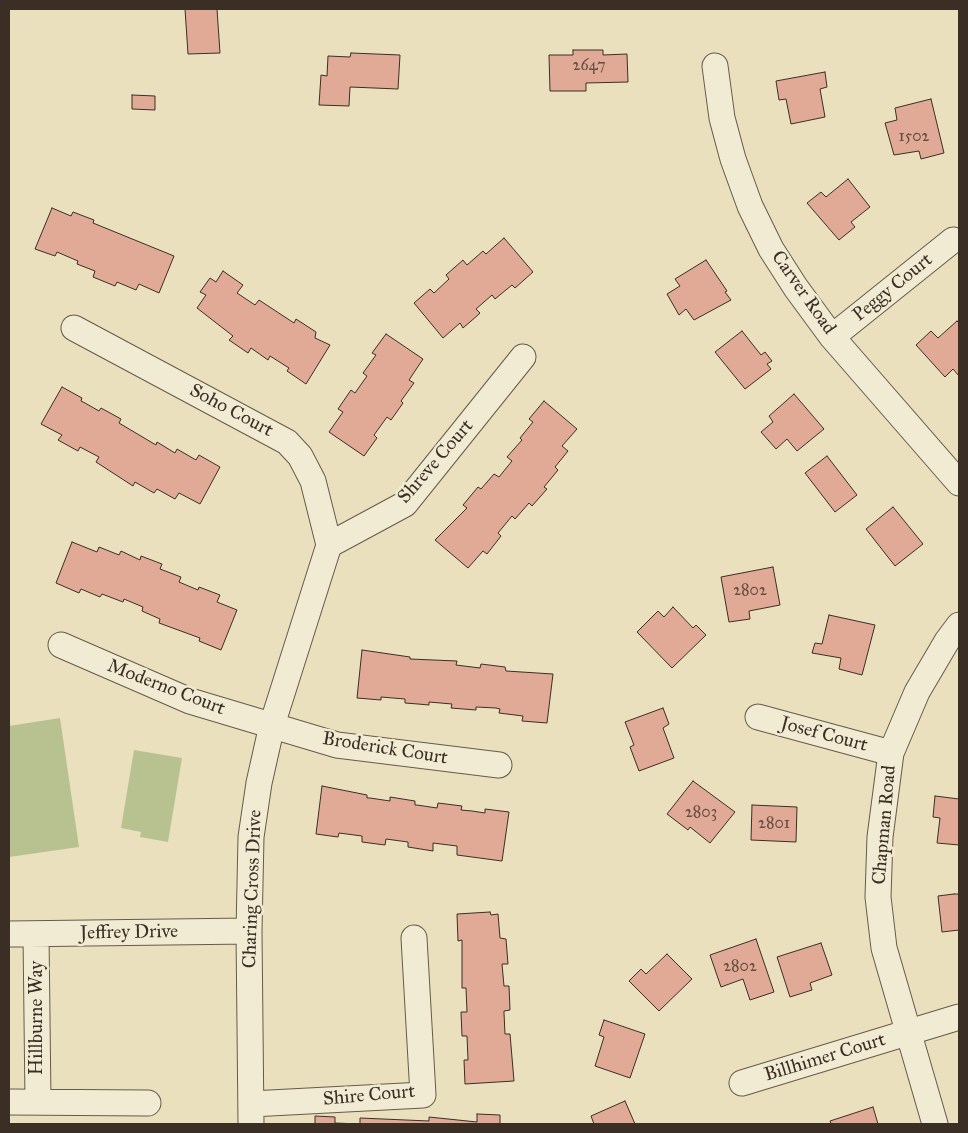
<!DOCTYPE html>
<html>
<head>
<meta charset="utf-8">
<style>
	body { margin:0 }
	#map { position:relative; width:968px; height:1133px; overflow:hidden; background:#eae0bd; font-family:"IM FELL Great Primer",serif }
	canvas { display:block }
	.frame { position:absolute; inset:0; border:10px solid #3b2e24; pointer-events:none }
</style>
</head>
<body>
<div id="map">
<canvas width="968" height="1133"></canvas>
<div class="frame"></div>
</div>
<script>
const ctx = document.querySelector('canvas').getContext('2d');
ctx.lineJoin = 'round';
function fillPath(path, color) {
  ctx.fillStyle = color;
  ctx.fill(path, 'evenodd');
}
function toPath(rows) {
  const path = new Path2D();
  for (const r of rows) {
    path.moveTo(r[0], r[1]);
    for (let i = 2; i < r.length; i += 2) path.lineTo(r[i], r[i + 1]);
  }
  return path;
}
function trace(path, color, width, dash) {
  ctx.strokeStyle = color;
  ctx.lineWidth = width;
  ctx.lineCap = dash ? 'butt' : 'round';
  ctx.setLineDash(dash || []);
  ctx.stroke(path);
}
function drawText(font, color, halo, rows, align = 'center') {
  ctx.font = font + ' "IM FELL Great Primer",serif';
  ctx.lineWidth = 5;
  ctx.setLineDash([]);
  ctx.textBaseline = 'middle';
  ctx.strokeStyle = halo;
  ctx.fillStyle = color;
  for (const [text, x, y, turn = 0] of rows) {
    ctx.save();
    ctx.translate(x, y);
    ctx.rotate((+turn || 0) * Math.PI / 180);
    ctx.textAlign = isNaN(turn) ? turn : align;
    if (halo) ctx.strokeText(text, 0, 0);
    ctx.fillText(text, 0, 0);
    ctx.restore();
  }
}
fillPath(toPath([
	[60,718,79,847,9,857,9,726],
	[134,750,182,758,168,842,140,837,141,832,121,828]
]), '#b8c290');
const building = toPath([
	[185,9,217,9,220,53,188,54,185,9],
	[573,50,603,50,603,55,627,54,628,82,586,83,586,91,550,91,549,55,573,55,573,50],
	[351,53,400,55,398,89,350,87,349,106,319,105,321,75,327,76,328,56,350,57,351,53],
	[825,72,827,87,820,89,825,117,791,124,786,99,779,100,776,81,825,72],
	[132,95,155,96,155,110,132,109,132,95],
	[931,99,944,153,921,159,919,151,894,155,885,123,897,120,895,108,931,99],
	[848,179,870,207,851,222,855,227,839,240,807,203,821,192,826,197,848,179],
	[52,208,71,216,73,212,94,220,93,223,174,256,159,293,139,284,136,290,117,282,115,286,93,277,95,271,77,264,78,261,57,252,55,256,35,249,52,208],
	[504,238,533,272,515,288,512,285,495,299,492,295,476,309,480,313,478,315,463,328,460,323,443,338,414,303,430,289,434,293,449,279,446,275,463,260,467,265,483,251,486,254,504,238],
	[706,260,727,291,725,292,731,300,694,320,686,309,679,315,667,294,680,286,675,279,706,260],
	[223,271,243,285,237,293,255,305,259,300,294,323,296,319,316,332,315,338,330,345,306,384,287,371,289,368,270,356,268,360,251,348,248,353,229,340,233,336,197,308,206,295,200,292,210,278,216,282,223,271],
	[957,321,959,323,959,376,953,369,945,377,916,345,931,331,938,338,957,321],
	[742,331,761,355,765,352,772,361,767,364,771,369,745,389,715,352,742,331],
	[386,334,423,359,409,380,414,383,401,401,403,403,391,420,387,417,374,435,377,438,364,456,329,432,343,412,338,409,351,390,355,393,367,376,363,373,376,355,372,353,386,334],
	[62,387,82,398,81,401,85,403,99,411,101,408,121,419,119,423,156,445,157,442,175,453,177,449,196,460,199,455,220,467,200,504,179,493,175,499,157,489,154,493,135,482,133,486,96,462,99,457,80,447,78,451,58,440,62,435,41,424,62,387],
	[794,394,824,429,797,451,787,439,776,449,761,432,773,422,769,416,794,394],
	[544,401,577,429,562,446,568,451,555,467,558,470,544,487,547,489,532,506,529,503,515,519,512,516,498,533,501,536,487,554,483,551,468,568,435,540,467,508,463,505,478,487,481,489,494,474,499,477,512,461,507,457,522,440,520,438,533,422,529,419,544,401],
	[827,456,857,495,835,512,805,473,827,456],
	[893,507,923,544,895,566,866,529,893,507],
	[72,542,97,552,99,547,119,555,121,551,140,560,141,556,162,564,160,569,181,577,179,582,198,590,199,587,220,595,217,602,237,610,221,650,199,641,200,638,159,623,160,619,142,611,143,607,124,599,123,602,102,594,100,597,81,589,79,593,56,583,72,542],
	[773,567,780,605,749,611,750,619,729,622,721,577,773,567],
	[673,607,693,628,696,625,706,635,672,668,637,632,658,611,664,617,673,607],
	[829,615,875,625,862,675,839,669,841,658,812,653,815,643,822,644,829,615],
	[362,650,410,657,410,659,457,661,456,665,480,668,481,664,505,667,506,671,553,674,547,723,522,721,523,716,499,713,500,709,496,708,476,707,476,710,451,708,452,704,429,702,429,705,418,704,405,703,405,699,381,697,381,700,357,698,362,650],
	[663,708,669,724,663,728,674,758,639,771,630,747,634,745,625,722,663,708],
	[693,781,735,812,710,843,690,827,688,830,667,814,693,781],
	[322,786,367,795,367,798,370,798,390,801,390,797,415,801,415,805,417,805,437,808,438,803,462,806,461,810,472,811,485,813,485,809,509,812,502,861,457,855,457,846,433,843,433,851,408,847,408,842,386,839,385,845,362,842,362,836,339,833,338,837,316,834,322,786],
	[935,796,959,799,959,845,937,843,940,818,933,817,935,796],
	[752,805,797,807,796,842,751,840,752,805],
	[954,894,959,894,959,930,942,932,938,896,954,894],
	[490,912,491,915,498,914,500,938,506,939,508,964,502,964,504,986,509,986,510,1010,504,1011,504,1013,505,1034,510,1034,514,1081,465,1084,464,1060,468,1060,467,1036,462,1036,461,1012,467,1012,466,988,462,988,462,940,458,941,457,914,490,912],
	[756,939,774,992,750,1000,743,979,721,987,710,955,756,939],
	[821,943,832,975,810,983,812,990,790,997,777,957,821,943],
	[667,954,692,979,659,1011,629,981,641,969,646,974,667,954],
	[604,1020,645,1034,630,1078,595,1066,604,1037,599,1035,604,1020],
	[625,1101,635,1124,594,1124,591,1116,625,1101],
	[873,1107,878,1124,831,1124,830,1121,873,1107],
	[477,1114,500,1115,500,1124,315,1124,315,1116,335,1117,335,1123,360,1124,360,1118,429,1121,429,1117,477,1122,477,1114]
]);
fillPath(building, '#e0aa97');
trace(building, '#3b2e24', 1);
const minor = toPath([
	[715,66,722,118,733,159,750,206,771,249,796,288,832,337,959,483],
	[74,328,287,442,300,456,313,481,329,545],
	[832,337,953,240],
	[329,545,405,504,523,357],
	[61,645,190,701,337,745,499,765],
	[758,717,891,753],
	[9,934,249,931],
	[36,935,38,1101],
	[742,1083,959,1017],
	[9,1102,148,1103],
	[251,1104,423,1095,414,938],
	[251,1124,249,931,251,837,259,783,272,725,329,545],
	[935,1124,884,948,878,897,880,837,891,753,917,692,947,641,959,625]
]);
trace(minor, '#675a4a', 27);
trace(minor, '#f1ebd4', 25);
drawText('16px', '#644d41', null, [
	["2647",589,66],
	["1502",914,137],
	["2802",750,591],
	["2803",701,813],
	["2801",774,824],
	["2802",740,967]
]);
drawText('19px', '#3b2e24', '#f1ebd4', [
	["Peggy Court",893,288,-39],
	["Carver Road",803,293,55],
	["Soho Court",231,411,28],
	["Shreve Court",436,462,-49],
	["Moderno Court",166,688,21],
	["Josef Court",824,735,15],
	["Broderick Court",385,749,9],
	["Chapman Road",885,825,-85],
	["Charing Cross Drive",253,889,-88],
	["Jeffrey Drive",129,933,-1],
	["Hillburne Way",37,1018,-90],
	["Billhimer Court",825,1058,-17],
	["Shire Court",369,1096,-5]
]);
</script>
</body>
</html>
